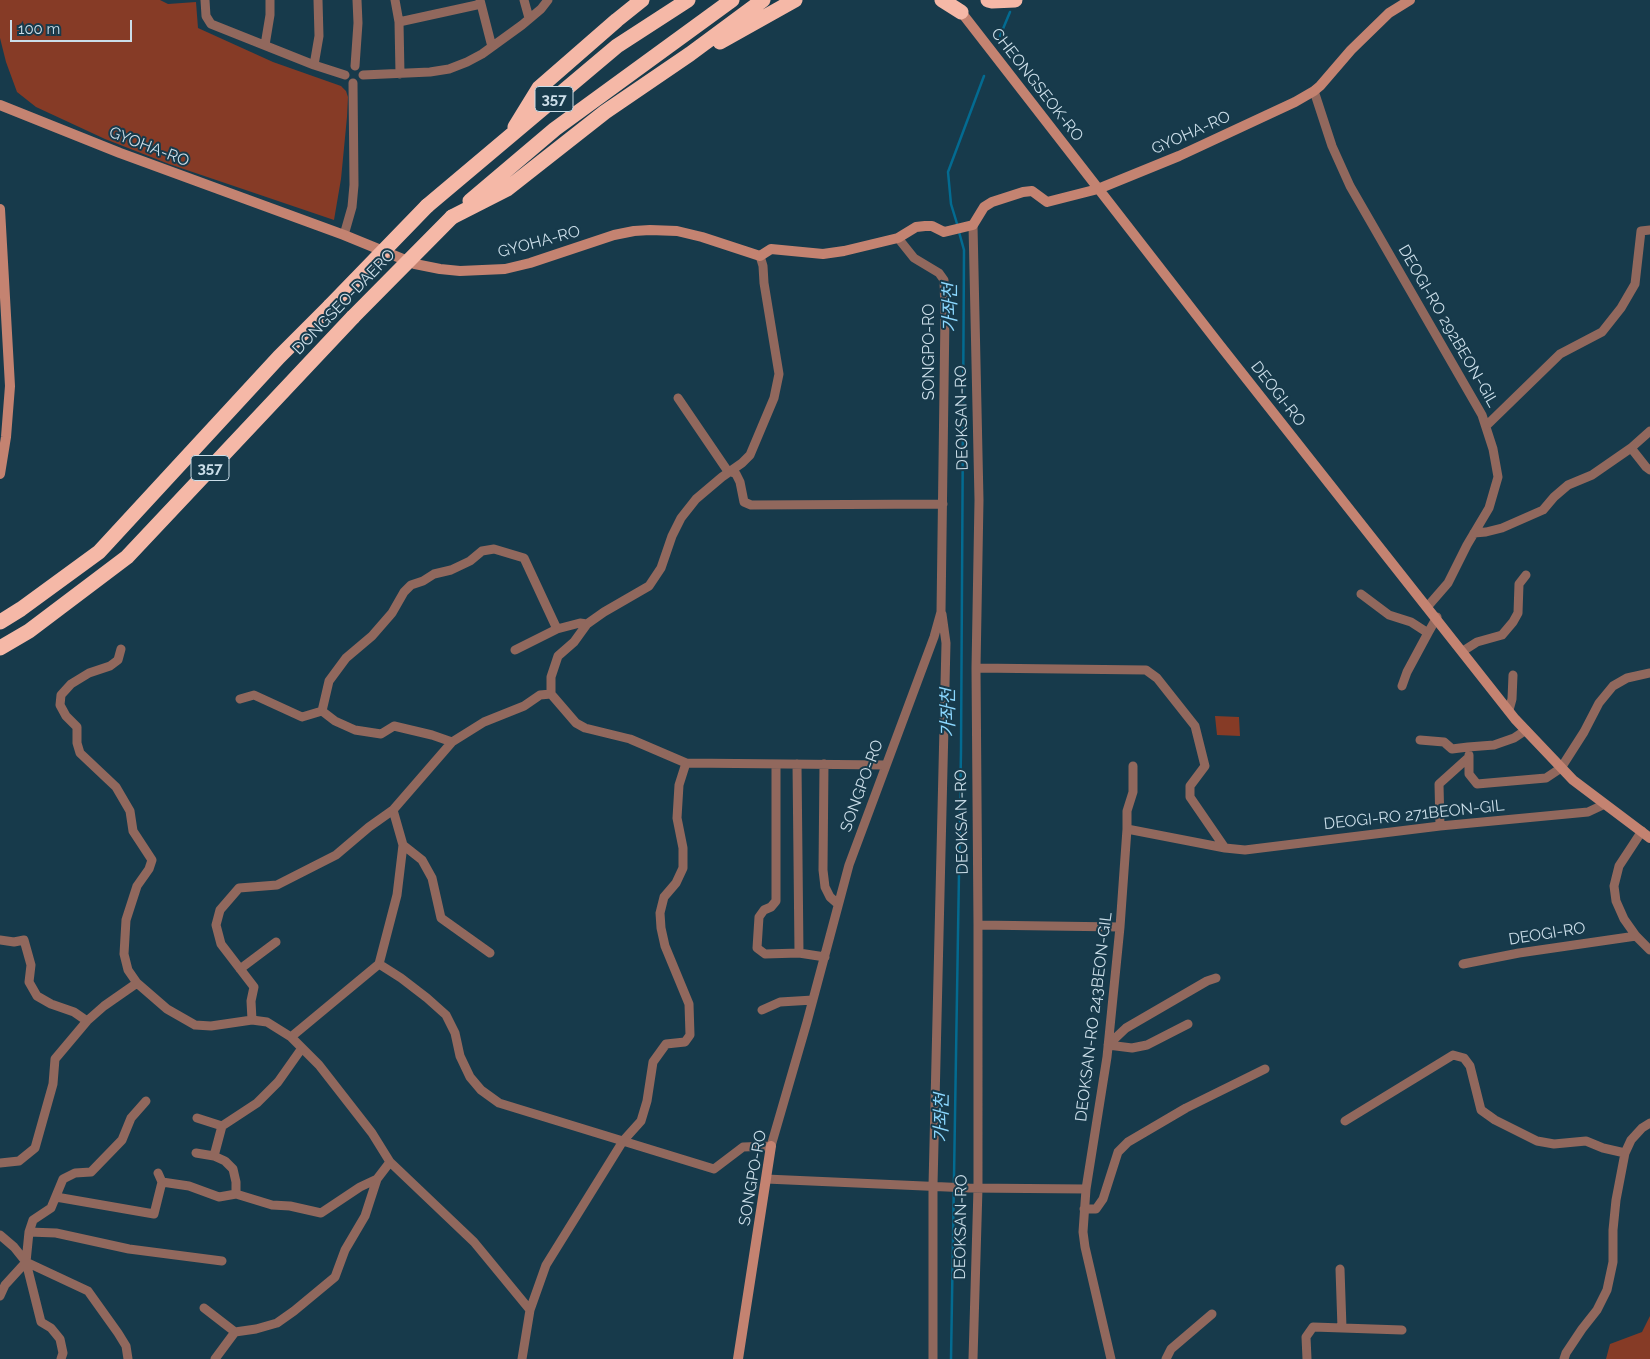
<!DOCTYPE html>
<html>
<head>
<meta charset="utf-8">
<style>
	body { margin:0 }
	#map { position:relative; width:1650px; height:1359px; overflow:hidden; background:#173a4b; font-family:Raleway,sans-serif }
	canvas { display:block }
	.scale { position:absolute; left:10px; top:20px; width:122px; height:22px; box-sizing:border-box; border:2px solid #cbdee9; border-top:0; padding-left:6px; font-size:15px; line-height:18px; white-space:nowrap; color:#cbdee9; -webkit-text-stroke:4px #173a4b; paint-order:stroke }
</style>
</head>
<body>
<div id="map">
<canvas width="1650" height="1359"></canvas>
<div class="scale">100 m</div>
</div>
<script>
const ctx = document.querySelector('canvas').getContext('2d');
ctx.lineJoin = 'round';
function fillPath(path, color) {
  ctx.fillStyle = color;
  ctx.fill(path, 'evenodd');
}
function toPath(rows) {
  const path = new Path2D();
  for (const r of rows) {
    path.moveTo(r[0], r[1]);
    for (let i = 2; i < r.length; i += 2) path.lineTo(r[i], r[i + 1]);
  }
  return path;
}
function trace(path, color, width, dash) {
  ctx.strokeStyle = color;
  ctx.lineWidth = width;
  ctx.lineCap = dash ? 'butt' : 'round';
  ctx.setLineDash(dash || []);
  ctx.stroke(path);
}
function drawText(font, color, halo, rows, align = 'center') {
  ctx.font = font + ' Raleway,"Noto Sans KR",sans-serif';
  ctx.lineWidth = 4;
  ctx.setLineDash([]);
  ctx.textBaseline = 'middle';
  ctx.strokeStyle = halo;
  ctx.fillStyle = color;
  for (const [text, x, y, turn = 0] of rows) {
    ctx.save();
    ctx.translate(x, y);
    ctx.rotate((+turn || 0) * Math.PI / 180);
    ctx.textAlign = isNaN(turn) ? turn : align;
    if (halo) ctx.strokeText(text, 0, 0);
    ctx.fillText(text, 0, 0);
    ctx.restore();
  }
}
fillPath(toPath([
	[0,0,160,0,168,4,196,2,198,28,273,62,341,86,346,91,348,97,347,117,341,179,334,220,169,164,105,139,36,107,17,92,6,62,0,38],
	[1215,716,1239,717,1240,736,1217,735],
	[1650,1316,1650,1359,1606,1359,1610,1344,1642,1332]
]), '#863b26');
trace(toPath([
	[1000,36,1010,12],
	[958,227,951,204,948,172,984,76],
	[951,1359,961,751,964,250,959,232]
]), '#036b91', 2.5);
trace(toPath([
	[205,0,206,16,211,24,314,65,345,75],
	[395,0,399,22,400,74],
	[480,0,492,47],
	[524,0,529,18],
	[399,22,481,4],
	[265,45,270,15,270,0],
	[314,65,319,36,318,0],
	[355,66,358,23,357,0],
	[363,75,430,72,449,69,467,62,482,54,522,25,541,9,548,0],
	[1314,91,1332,146,1350,186,1482,415,1493,449,1498,477,1489,508,1467,545,1448,583,1428,606],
	[973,225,979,500,976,668,978,925,978,1188,973,1359],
	[344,235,352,207,354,185,353,83],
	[678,398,727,470,736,474,740,482,744,502,751,505,943,504],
	[1486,426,1560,354,1602,332,1621,308,1635,284,1641,231,1650,230],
	[1631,448,1646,467,1650,470],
	[1474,533,1486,532,1502,528,1543,510,1554,497,1568,485,1592,475,1631,448,1650,431],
	[1361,594,1389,615,1411,622,1428,633,1437,617],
	[121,649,118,660,110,666,89,673,71,684,61,695,60,705,66,716,77,727,77,743,80,753,116,787,130,811,133,831,152,860,149,869,137,886,126,920,124,954,128,970,137,983,167,1009,195,1025,211,1026,252,1020,267,1022,291,1037,319,1065,372,1133,390,1162,474,1242,530,1310],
	[515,650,557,629,580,623,587,624],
	[1463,651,1477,642,1502,635,1513,622,1518,613,1519,584,1526,575],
	[976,668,1146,670,1157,678,1195,726,1205,766,1190,786,1190,797,1225,848],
	[1402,686,1407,672,1428,633],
	[551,694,551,677,558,656,574,642,587,624,604,612,649,586,661,568,672,536,681,518,696,499,722,477,742,463,750,455,774,398,779,374,764,283,763,266,760,256],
	[551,694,576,723,585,728,630,739,686,763,886,765],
	[240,699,254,695,302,717,322,711,335,721,355,730,381,734,394,726,432,735,452,742],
	[1509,710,1512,699,1513,675],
	[322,711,329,681,346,658,372,636,392,613,404,592,411,585,423,581,434,574,451,570,470,561,482,551,494,549,524,558,557,629],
	[1420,740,1444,742,1452,749,1468,747,1494,745,1514,738,1526,730],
	[1469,757,1469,774,1477,784,1546,778,1561,768,1584,732,1599,703,1613,686,1627,678,1650,673],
	[776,764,776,901,771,907,764,910,759,917,757,948,765,954,799,953,825,957],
	[797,764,799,953],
	[824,764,823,870,825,887,830,897,838,904],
	[1440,826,1439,784,1469,757,1469,755],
	[1127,829,1225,848,1245,850,1440,826,1588,812,1605,804],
	[1642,831,1619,866,1614,886,1616,901,1624,919,1636,936,1650,950],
	[403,845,422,860,432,878,441,918,490,953],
	[978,925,1120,927],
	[0,940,14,942,24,940,31,965,29,982,37,996,51,1004,74,1012,87,1021],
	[379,964,401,978,427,998,446,1015,455,1033,460,1056,470,1077,481,1090,499,1103,714,1169,743,1147,771,1146,807,1022,849,865,934,637,941,612,945,314,944,280,939,273,914,258,898,238],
	[1463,964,1519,953,1636,936],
	[240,969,276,942],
	[762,1010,780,1002,813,1000],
	[252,1020,251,1001,254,987,221,944,216,925,220,910,239,888,277,885,336,855,369,827,393,810,452,742,484,722,524,706,540,695,551,694],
	[291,1037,379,964,397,895,403,845,393,810],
	[1108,1045,1126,1028,1207,981,1216,978],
	[1108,1045,1132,1048,1147,1045,1188,1024],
	[197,1118,222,1126],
	[1345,1121,1453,1055,1464,1058,1470,1066,1481,1110,1495,1120,1537,1141,1554,1144,1586,1141,1603,1148,1625,1153],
	[196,1153,214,1156,222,1126,257,1103,278,1082,302,1048],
	[214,1156,225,1161,233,1169,236,1182,236,1194],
	[0,1163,19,1161,35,1148,53,1084,55,1059,87,1021,104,1006,137,983],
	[158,1173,162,1182],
	[766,1179,969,1188,1086,1189],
	[56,1197,154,1214,162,1182,189,1186,219,1197,236,1194,272,1205,290,1206,321,1213,360,1187,377,1179,390,1162],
	[1084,1209,1096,1209,1103,1199,1118,1152,1128,1142,1186,1108,1265,1069],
	[29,1232,56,1233,129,1249,222,1261],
	[0,1235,14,1247,26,1262,41,1322,51,1328,60,1339,63,1353,61,1359],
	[26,1262,88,1291,118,1333,126,1346,128,1359],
	[1340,1269,1342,1328],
	[0,1296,5,1285,26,1262,29,1232,33,1220,51,1208,63,1179,75,1173,91,1172,122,1140,131,1118,146,1101],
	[204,1308,235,1332],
	[215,1359,235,1332,256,1329,277,1323,294,1311,335,1277,345,1250,365,1216,377,1179],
	[522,1359,530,1310,546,1265,623,1141,641,1121,647,1101,653,1062,666,1044,685,1042,690,1035,689,1004,665,946,661,928,660,913,664,897,676,883,683,868,683,848,677,818,679,785,686,763],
	[933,1359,933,1186,946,643,942,614],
	[1111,1359,1085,1247,1083,1232,1086,1189,1107,1057,1120,927,1127,829,1127,811,1133,792,1133,766],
	[1166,1359,1171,1349,1212,1314],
	[1307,1359,1306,1337,1313,1327,1402,1330],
	[1564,1359,1566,1353,1582,1329,1597,1310,1607,1290,1613,1262,1613,1230,1616,1200,1625,1153,1631,1140,1642,1128,1650,1123]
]), '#91685d', 9);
trace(toPath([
	[958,8,1219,344,1515,719,1573,780,1650,838],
	[0,105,120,153,344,235,415,264,440,269,460,271,505,269,530,263,614,235,634,231,650,230,677,231,702,237,760,256,771,249,823,254,844,251,898,238,916,227,925,226,932,226,944,232,973,225,984,207,992,202,1023,192,1032,191,1047,202,1098,189,1179,156,1295,102,1314,91,1320,86,1351,50,1389,13,1410,0],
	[0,209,10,386,6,437,0,474],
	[738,1359,771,1146]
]), '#c48371', 10);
trace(toPath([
	[942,0,961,12],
	[988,0,992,1,1015,0],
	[720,42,795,0],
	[515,127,539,88,617,20,642,0],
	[470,201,555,129,732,0],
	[427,206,617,46,688,0],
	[452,217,507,189,605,112,690,54,763,0],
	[0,622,21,609,99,552,279,357,330,306],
	[0,648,29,631,127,557,353,317]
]), '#f5b8a7', 15);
trace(toPath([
	[330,306,427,206],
	[353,317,452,217]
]), '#f5b8a7', 15);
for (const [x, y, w] of [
	[554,99,38],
	[210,468,38]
]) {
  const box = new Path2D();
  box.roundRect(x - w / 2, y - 12.5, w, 25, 4);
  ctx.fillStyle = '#173a4b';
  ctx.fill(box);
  trace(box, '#cbdee9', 1);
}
drawText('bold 15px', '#cbdee9', null, [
	["357",554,99],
	["357",210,468]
]);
drawText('16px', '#cbdee9', '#173a4b', [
	["CHEONGSEOK-RO",1037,85,52],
	["GYOHA-RO",1191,133,-24],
	["GYOHA-RO",149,147,21],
	["GYOHA-RO",539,242,-15],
	["DONGSEO-DAERO",344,302,-46],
	["DEOGI-RO 292BEON-GIL",1448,326,60],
	["SONGPO-RO",929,352,-90],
	["DEOGI-RO",1278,394,52],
	["DEOKSAN-RO",962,418,-91],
	["SONGPO-RO",862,786,-70],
	["DEOGI-RO 271BEON-GIL",1414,815,-6],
	["DEOKSAN-RO",962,822,-91],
	["DEOGI-RO",1547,934,-9],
	["DEOKSAN-RO 243BEON-GIL",1094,1017,-83],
	["SONGPO-RO",753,1178,-80],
	["DEOKSAN-RO",961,1227,-89]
]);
drawText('italic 18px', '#8bd7fe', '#173a4b', [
	["가좌천",951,308,-90],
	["가좌천",949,713,-90],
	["가좌천",942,1118,-89]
]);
</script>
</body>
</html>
